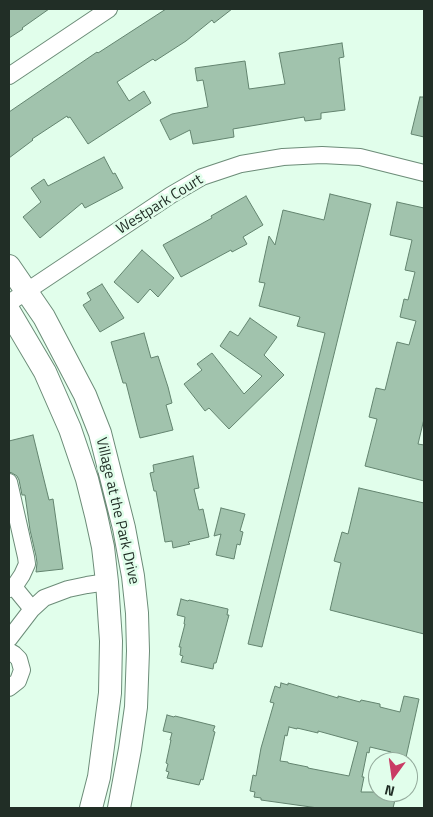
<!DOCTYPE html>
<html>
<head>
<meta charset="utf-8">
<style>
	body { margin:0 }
	#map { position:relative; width:433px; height:817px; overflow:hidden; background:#e1feeb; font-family:"Titillium Web",sans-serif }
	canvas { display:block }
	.frame { position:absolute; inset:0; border:10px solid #212e26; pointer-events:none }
	.north { position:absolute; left:368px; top:752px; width:50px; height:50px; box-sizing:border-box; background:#e1feeb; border:1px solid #94ab9c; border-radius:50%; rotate:194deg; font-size:14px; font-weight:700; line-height:20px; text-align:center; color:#212e26 }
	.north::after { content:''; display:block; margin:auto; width:18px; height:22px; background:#c93b65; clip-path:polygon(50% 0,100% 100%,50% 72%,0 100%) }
</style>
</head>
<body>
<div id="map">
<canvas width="433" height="817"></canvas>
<div class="frame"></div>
<div class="north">N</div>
</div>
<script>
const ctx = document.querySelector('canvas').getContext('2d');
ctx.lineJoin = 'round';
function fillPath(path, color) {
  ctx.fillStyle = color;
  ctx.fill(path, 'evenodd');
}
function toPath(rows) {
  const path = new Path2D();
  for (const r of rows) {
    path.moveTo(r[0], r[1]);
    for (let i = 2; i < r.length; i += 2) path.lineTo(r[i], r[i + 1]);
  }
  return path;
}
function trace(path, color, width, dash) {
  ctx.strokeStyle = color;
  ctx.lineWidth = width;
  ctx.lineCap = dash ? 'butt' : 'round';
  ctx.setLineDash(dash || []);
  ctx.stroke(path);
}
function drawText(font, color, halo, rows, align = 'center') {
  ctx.font = font + ' "Titillium Web",sans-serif';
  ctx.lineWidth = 5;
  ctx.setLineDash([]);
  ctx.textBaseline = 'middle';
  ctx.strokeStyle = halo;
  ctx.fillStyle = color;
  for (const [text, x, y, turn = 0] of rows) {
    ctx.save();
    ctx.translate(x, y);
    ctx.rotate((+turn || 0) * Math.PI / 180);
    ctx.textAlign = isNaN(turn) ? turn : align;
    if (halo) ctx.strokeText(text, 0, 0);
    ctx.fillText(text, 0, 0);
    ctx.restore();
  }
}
const building = toPath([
	[9,9,49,9,22,28,23,29,9,38,9,9],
	[166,9,232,9,214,23,212,20,186,41,155,61,153,59,117,82,129,101,144,91,151,103,88,144,70,117,68,118,67,116,32,139,33,140,9,158,9,112,97,52,98,53,166,9],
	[342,43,344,57,339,58,345,110,321,113,321,119,305,121,304,117,233,129,234,137,193,144,190,130,170,140,160,120,172,114,208,107,203,80,197,81,195,68,245,61,249,89,285,84,279,53,342,43],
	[420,97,424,97,424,137,411,134,420,97],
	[104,157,113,174,115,173,123,188,85,208,82,203,40,238,23,217,41,202,31,188,44,179,48,186,104,157],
	[330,194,371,204,262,647,248,644,325,333,297,326,300,317,259,306,265,283,259,282,269,236,275,245,283,210,324,220,330,194],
	[246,196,263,225,243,237,247,244,232,252,231,250,181,277,163,245,212,218,211,216,246,196],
	[397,202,424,208,424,419,418,444,424,445,424,481,365,466,377,419,369,417,376,388,385,390,397,342,409,345,416,321,400,317,404,299,408,300,415,272,405,270,412,240,390,235,397,202],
	[142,250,174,278,158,297,150,289,138,303,114,282,142,250],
	[102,284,124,318,100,332,83,305,91,300,87,293,102,284],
	[250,318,277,337,264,355,284,375,229,429,209,408,205,411,184,384,202,370,197,364,212,353,244,394,262,376,220,346,230,331,238,336,250,318],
	[144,333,151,358,158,356,168,387,172,403,166,405,173,430,140,438,126,383,123,383,111,342,144,333],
	[33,435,49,500,53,499,63,569,36,572,37,563,36,556,30,530,25,495,22,495,19,480,17,476,12,473,9,472,9,441,33,435],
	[193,456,199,488,194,489,199,510,203,509,209,537,188,542,190,544,173,548,172,541,165,542,156,491,154,491,150,473,154,472,153,465,193,456],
	[359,488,424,503,424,634,330,610,341,563,334,561,342,532,348,534,359,488],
	[221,508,245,514,240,531,243,532,240,545,237,544,234,559,216,555,221,534,214,536,221,508],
	[181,599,188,601,189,600,228,609,227,615,229,615,216,663,214,663,213,669,181,662,183,656,180,655,181,647,179,647,185,624,184,624,185,617,177,615,181,599],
	[281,683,288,685,288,683,338,698,338,696,360,702,361,700,380,704,380,707,400,712,404,696,419,699,405,762,389,762,391,752,370,747,369,753,367,752,362,777,364,777,361,792,397,792,393,808,318,808,261,800,261,798,254,797,255,792,250,791,253,775,256,776,261,748,274,703,270,702,275,686,280,688,281,683],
	[289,727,297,729,297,728,318,733,318,731,358,742,349,776,308,768,308,767,288,763,288,762,280,761,285,735,287,736,289,727],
	[167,715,174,717,175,716,215,726,213,731,215,732,203,780,201,779,199,785,167,778,169,772,166,771,168,764,166,763,171,740,170,740,172,733,163,731,167,715]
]);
fillPath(building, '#a1c3ad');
trace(building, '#63846f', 1);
const street = toPath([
	[9,76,109,9],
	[9,303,171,195,202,177,241,164,283,157,322,155,360,157,424,173],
	[9,482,26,557,27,564,22,575,14,587],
	[9,589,14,587,32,609],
	[9,639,32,609,44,598,68,589,87,585,107,582],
	[9,651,14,654,19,659,22,670,18,681,9,688]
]);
const secondary = toPath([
	[9,266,44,317,85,395,100,433,124,528,133,576,137,613,138,651,136,707,130,749,119,808],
	[9,311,45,372,70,429,87,479,96,515,103,547,107,582,111,641,110,693,99,777,91,808]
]);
trace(street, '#6c8c78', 18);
trace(secondary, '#6c8c78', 24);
trace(street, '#fff', 16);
trace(secondary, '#fff', 22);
drawText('15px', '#212e26', '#e1feeb', [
	["Westpark Court",160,205,-32],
	["Village at the Park Drive",117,511,77]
]);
</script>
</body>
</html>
